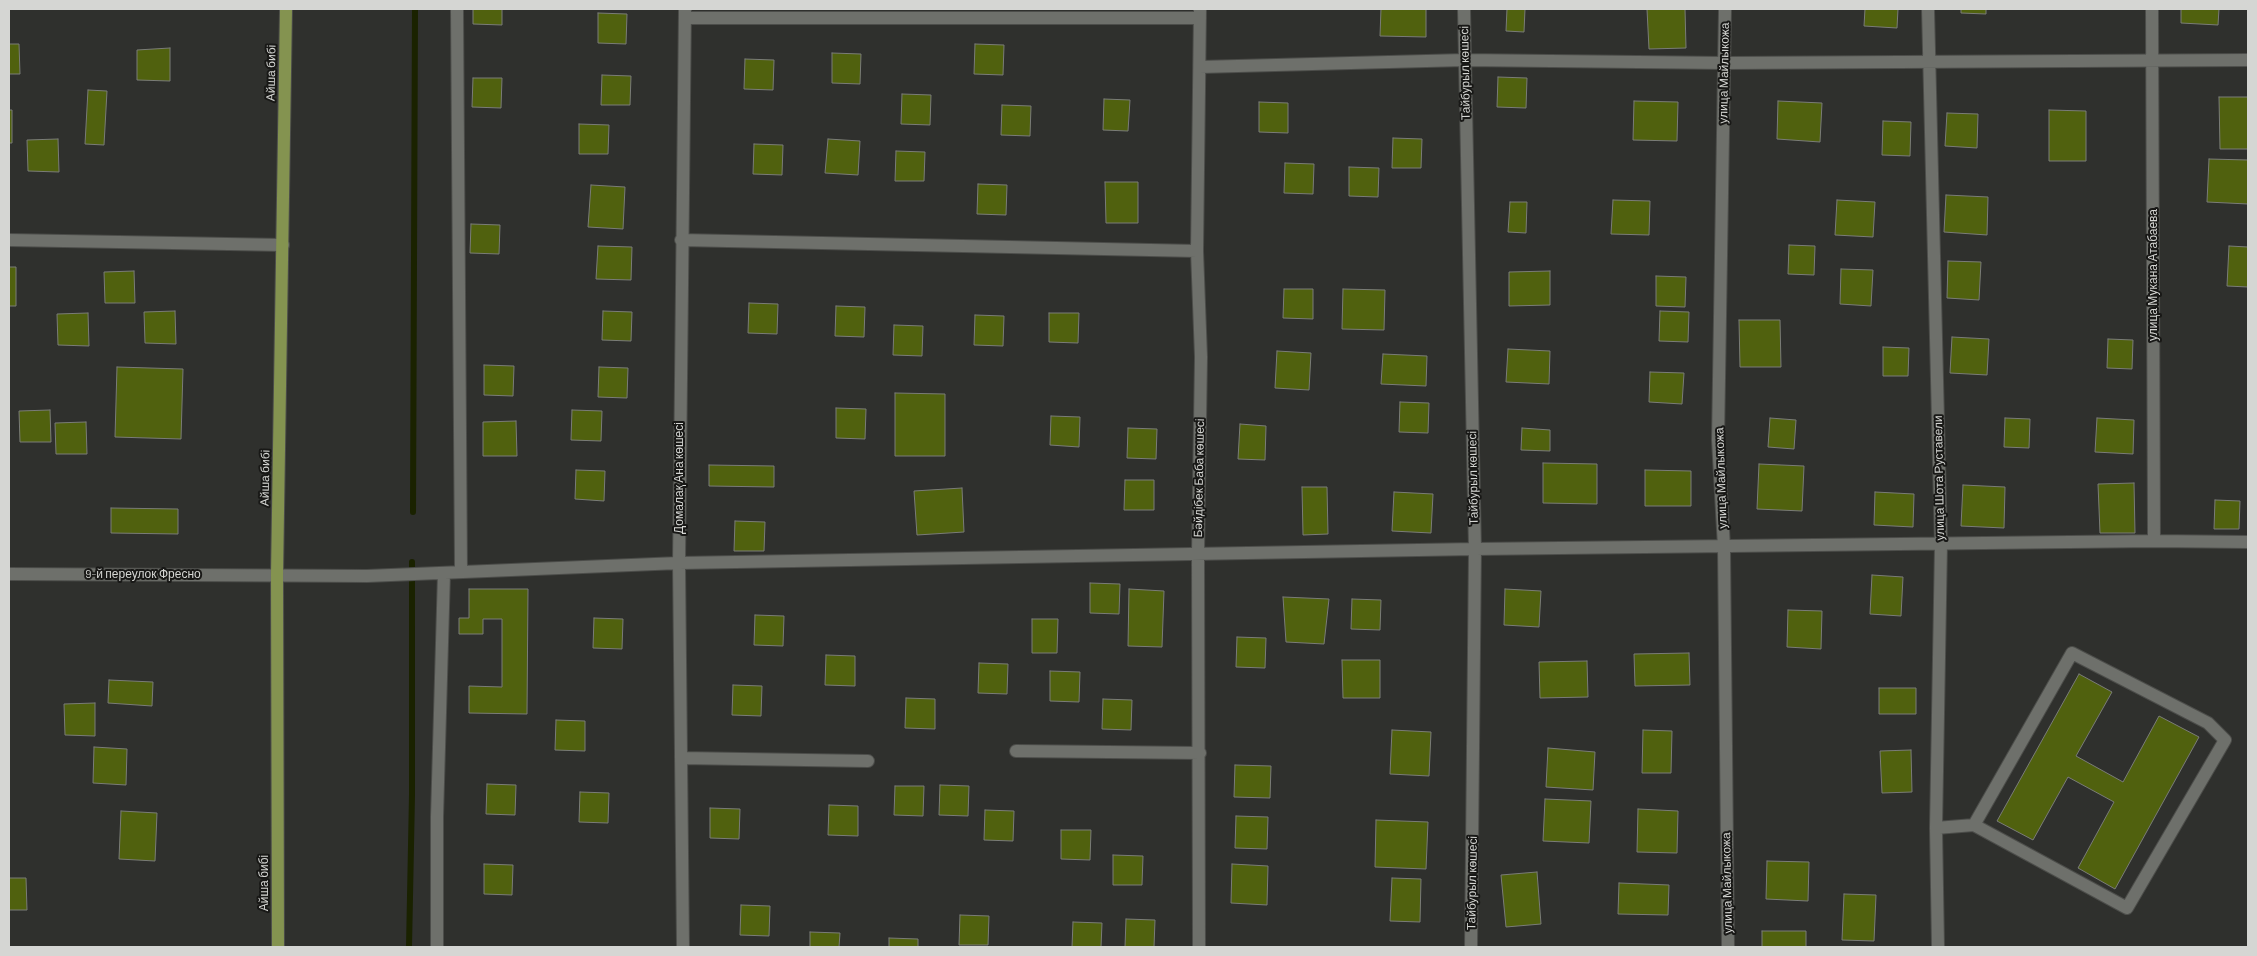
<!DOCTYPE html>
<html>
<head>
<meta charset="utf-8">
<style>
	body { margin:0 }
	#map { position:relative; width:2257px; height:956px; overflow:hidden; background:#2f302d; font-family:Barlow,sans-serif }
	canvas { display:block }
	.frame { position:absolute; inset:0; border:10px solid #d5d6d3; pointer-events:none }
</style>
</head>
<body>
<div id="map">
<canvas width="2257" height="956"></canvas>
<div class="frame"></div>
</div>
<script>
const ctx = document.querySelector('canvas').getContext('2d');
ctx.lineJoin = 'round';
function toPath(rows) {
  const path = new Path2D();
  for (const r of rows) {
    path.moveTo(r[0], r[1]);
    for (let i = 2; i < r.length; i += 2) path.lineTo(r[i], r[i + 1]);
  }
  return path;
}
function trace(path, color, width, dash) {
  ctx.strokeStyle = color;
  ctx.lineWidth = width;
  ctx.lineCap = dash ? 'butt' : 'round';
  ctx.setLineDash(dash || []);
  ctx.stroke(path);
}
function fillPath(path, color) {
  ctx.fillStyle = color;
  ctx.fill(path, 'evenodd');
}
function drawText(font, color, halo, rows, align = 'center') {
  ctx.font = font + ' Barlow,sans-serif';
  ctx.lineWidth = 4;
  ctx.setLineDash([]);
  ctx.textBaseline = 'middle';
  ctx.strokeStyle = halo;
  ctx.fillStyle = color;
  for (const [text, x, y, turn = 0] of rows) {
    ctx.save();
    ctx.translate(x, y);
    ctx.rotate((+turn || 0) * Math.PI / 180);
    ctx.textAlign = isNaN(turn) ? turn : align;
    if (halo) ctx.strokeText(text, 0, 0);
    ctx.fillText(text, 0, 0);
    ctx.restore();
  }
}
trace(toPath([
	[413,512,415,9],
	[409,947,412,795,412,562]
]), '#1a2200', 6);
const building = toPath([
	[473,9,502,9,502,25,473,24,473,9],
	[1381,9,1426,9,1426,37,1380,36,1381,9],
	[1507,9,1525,9,1524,32,1506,31,1507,9],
	[1647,9,1685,9,1686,48,1649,49,1647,9],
	[1865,9,1898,9,1897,28,1864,26,1865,9],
	[1961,9,1986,9,1986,14,1961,13,1961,9],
	[2181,9,2219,9,2218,25,2181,23,2181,9],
	[598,13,627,14,626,44,598,43,598,13],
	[9,44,19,44,20,74,9,74,9,44],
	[975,44,1004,45,1003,75,974,74,975,44],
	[170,48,170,81,137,80,137,50,170,48],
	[832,53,861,54,860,84,832,83,832,53],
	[745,59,774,60,773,90,744,89,745,59],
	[602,75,631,76,630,105,601,105,602,75],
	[1498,77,1527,78,1526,108,1497,107,1498,77],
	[473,78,502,78,501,108,472,107,473,78],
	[88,90,107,91,104,145,85,144,88,90],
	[902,94,931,95,930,125,901,124,902,94],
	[2219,97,2248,97,2248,149,2220,149,2219,97],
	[1104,99,1130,100,1128,131,1103,130,1104,99],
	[1634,101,1678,102,1677,141,1633,140,1634,101],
	[1778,101,1822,103,1820,142,1777,139,1778,101],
	[1259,102,1288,103,1288,133,1259,132,1259,102],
	[1002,105,1031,106,1030,136,1001,135,1002,105],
	[9,110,12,110,12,143,9,143,9,110],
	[2049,110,2086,111,2086,161,2049,161,2049,110],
	[1947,113,1978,114,1977,148,1945,146,1947,113],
	[1883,121,1911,122,1910,156,1882,155,1883,121],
	[579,124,609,125,608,154,579,154,579,124],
	[1393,138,1422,139,1421,168,1392,168,1393,138],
	[58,139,59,172,28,171,27,140,58,139],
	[828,139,860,141,858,175,825,173,828,139],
	[754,144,783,145,782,175,753,174,754,144],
	[896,151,925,152,924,181,895,181,896,151],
	[2209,159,2248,160,2248,204,2207,202,2209,159],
	[1285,163,1314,164,1313,194,1284,193,1285,163],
	[1349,167,1379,168,1378,197,1349,196,1349,167],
	[1105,182,1138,182,1138,223,1106,223,1105,182],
	[978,184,1007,185,1006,215,977,214,978,184],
	[591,185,625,187,623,229,588,227,591,185],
	[1946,195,1988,197,1987,235,1944,232,1946,195],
	[1613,200,1650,201,1649,235,1611,234,1613,200],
	[1837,200,1875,202,1873,237,1835,235,1837,200],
	[1510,202,1527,202,1526,233,1508,232,1510,202],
	[471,224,500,225,499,254,470,253,471,224],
	[1789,245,1815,246,1814,275,1788,274,1789,245],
	[598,246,632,247,631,280,596,279,598,246],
	[2229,246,2248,247,2248,287,2227,286,2229,246],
	[1948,261,1981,262,1979,300,1947,298,1948,261],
	[9,267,16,267,16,306,9,306,9,267],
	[1841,269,1873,270,1871,306,1840,304,1841,269],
	[134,271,135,303,105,303,104,272,134,271],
	[1550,271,1550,305,1509,306,1509,272,1550,271],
	[1656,276,1686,277,1685,307,1656,306,1656,276],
	[1284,289,1313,289,1313,319,1283,318,1284,289],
	[1343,289,1385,290,1384,330,1342,329,1343,289],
	[749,303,778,304,777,334,748,333,749,303],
	[836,306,865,307,864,337,835,336,836,306],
	[175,311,176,344,145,343,144,312,175,311],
	[603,311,632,312,631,341,602,340,603,311],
	[1660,311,1689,312,1688,342,1659,341,1660,311],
	[88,313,89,346,58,345,57,314,88,313],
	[1049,313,1079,313,1078,343,1049,342,1049,313],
	[975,315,1004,316,1003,346,974,345,975,315],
	[1739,320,1780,320,1781,367,1740,367,1739,320],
	[894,325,923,326,922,356,893,355,894,325],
	[1952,337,1989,339,1987,375,1950,373,1952,337],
	[2108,339,2133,340,2132,369,2107,368,2108,339],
	[1883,347,1909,348,1908,376,1883,376,1883,347],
	[1508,349,1550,351,1549,384,1506,382,1508,349],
	[1277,351,1311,353,1309,390,1275,388,1277,351],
	[1383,354,1427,356,1426,386,1381,384,1383,354],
	[484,365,514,366,513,396,484,395,484,365],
	[117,367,183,369,181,439,115,437,117,367],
	[599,367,628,368,627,398,598,397,599,367],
	[1650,372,1684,373,1682,404,1649,402,1650,372],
	[895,393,945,394,945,456,895,456,895,393],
	[1400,402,1429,403,1428,433,1399,432,1400,402],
	[836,408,866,409,865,439,836,438,836,408],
	[50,410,51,442,20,442,19,411,50,410],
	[572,410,602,411,601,441,571,440,572,410],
	[1051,416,1080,417,1079,447,1050,445,1051,416],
	[1770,418,1796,420,1794,449,1768,447,1770,418],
	[2005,418,2030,419,2029,448,2004,447,2005,418],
	[2097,418,2134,420,2133,454,2095,452,2097,418],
	[516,421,517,456,483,456,483,422,516,421],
	[86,422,87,454,56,454,55,423,86,422],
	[1240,424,1266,426,1265,460,1238,459,1240,424],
	[1128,428,1157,429,1156,459,1127,458,1128,428],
	[1522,428,1550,430,1550,451,1521,450,1522,428],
	[1543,463,1597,464,1597,504,1543,503,1543,463],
	[1759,464,1804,466,1802,511,1757,509,1759,464],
	[709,465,774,466,774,487,709,486,709,465],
	[576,470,605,471,604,501,575,499,576,470],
	[1645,470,1691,471,1691,506,1645,506,1645,470],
	[1125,480,1154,480,1154,510,1124,510,1125,480],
	[2134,483,2135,533,2100,533,2098,484,2134,483],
	[1963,485,2005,487,2004,528,1961,526,1963,485],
	[1302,487,1327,487,1328,534,1303,535,1302,487],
	[962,488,964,532,917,535,914,491,962,488],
	[1394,492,1433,494,1431,533,1392,531,1394,492],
	[1875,492,1914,494,1913,527,1874,525,1875,492],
	[2215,500,2240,501,2239,529,2214,529,2215,500],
	[111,508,178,509,178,534,111,533,111,508],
	[735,521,765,522,764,551,734,551,735,521],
	[1872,575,1903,577,1901,616,1870,614,1872,575],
	[1090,583,1120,584,1119,614,1090,613,1090,583],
	[469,589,528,589,527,714,469,713,469,686,502,687,502,619,483,619,483,634,459,634,459,618,469,618,469,589],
	[1129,589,1164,591,1162,647,1128,646,1129,589],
	[1505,589,1541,591,1539,627,1504,625,1505,589],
	[1283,597,1329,599,1324,644,1286,642,1283,597],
	[1352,599,1381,600,1380,630,1351,629,1352,599],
	[1788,610,1822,611,1821,649,1787,647,1788,610],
	[755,615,784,616,783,646,754,645,755,615],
	[594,618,623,619,622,649,593,648,594,618],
	[1032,619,1058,619,1057,653,1032,653,1032,619],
	[1237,637,1266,638,1265,668,1236,667,1237,637],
	[1689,653,1690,685,1635,686,1634,654,1689,653],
	[826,655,855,656,855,686,825,685,826,655],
	[1342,660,1380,660,1380,698,1343,698,1342,660],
	[1587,661,1588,697,1540,698,1539,662,1587,661],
	[979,663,1008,664,1007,694,978,693,979,663],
	[1050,671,1080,672,1079,702,1050,701,1050,671],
	[2079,674,2112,692,2076,756,2123,782,2159,716,2199,737,2115,889,2078,868,2114,802,2068,777,2033,840,1997,821,2079,674],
	[109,680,153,682,152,706,108,703,109,680],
	[733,685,762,686,761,716,732,715,733,685],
	[1879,688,1916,688,1916,714,1879,714,1879,688],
	[906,698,935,699,935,729,905,728,906,698],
	[1103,699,1132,700,1131,730,1102,729,1103,699],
	[95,703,95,736,65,735,64,704,95,703],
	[556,720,585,721,585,751,555,750,556,720],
	[1392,730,1431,732,1429,776,1390,774,1392,730],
	[1643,730,1672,731,1671,773,1642,773,1643,730],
	[94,747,127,749,126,785,93,783,94,747],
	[1548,748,1595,752,1593,790,1546,787,1548,748],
	[1911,750,1912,792,1882,793,1880,751,1911,750],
	[1235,765,1271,766,1270,798,1234,797,1235,765],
	[487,784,516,785,515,815,486,814,487,784],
	[940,785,969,786,968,816,939,815,940,785],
	[895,786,924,786,923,816,894,815,895,786],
	[580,792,609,793,608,823,579,822,580,792],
	[1545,799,1591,801,1589,843,1543,841,1545,799],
	[829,805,858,806,858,836,828,835,829,805],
	[710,808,740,809,739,839,710,838,710,808],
	[1638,809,1678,811,1677,853,1637,852,1638,809],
	[985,810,1014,811,1013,841,984,840,985,810],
	[121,811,157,813,155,861,119,859,121,811],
	[1236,816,1268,817,1267,849,1235,848,1236,816],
	[1376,820,1428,822,1426,869,1375,867,1376,820],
	[1061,830,1091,830,1090,860,1061,859,1061,830],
	[1113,855,1143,856,1142,885,1113,885,1113,855],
	[1767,861,1809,862,1808,901,1766,899,1767,861],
	[484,864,513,865,512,895,484,894,484,864],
	[1232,864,1268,866,1267,905,1231,903,1232,864],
	[1537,872,1541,924,1506,927,1501,875,1537,872],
	[9,878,26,878,27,910,9,910,9,878],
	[1392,878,1421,879,1420,922,1390,921,1392,878],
	[1619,883,1669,885,1668,915,1618,914,1619,883],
	[1844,894,1876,895,1874,941,1842,940,1844,894],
	[741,905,770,906,769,936,740,935,741,905],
	[960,915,989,916,988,945,959,945,960,915],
	[1126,919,1155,920,1154,947,1125,947,1126,919],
	[1073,922,1102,923,1101,947,1072,947,1073,922],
	[1762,931,1806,931,1806,947,1762,947,1762,931],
	[810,932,840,933,839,947,810,947,810,932],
	[889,938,918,939,918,947,889,947,889,938]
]);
fillPath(building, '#50610e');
trace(building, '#7a7c78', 1);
const minor = toPath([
	[457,9,461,572],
	[1464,9,1475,549,1471,947],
	[1725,9,1718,440,1724,547,1728,947],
	[1928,9,1941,544,1936,828,1938,947],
	[2152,9,2154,541],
	[685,18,1200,18],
	[1200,67,1464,60,1725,63,2248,60],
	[9,240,283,245],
	[681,240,1197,251],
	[9,574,367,576,679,563,1475,549,2154,541,2248,542],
	[1016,751,1200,753],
	[681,758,868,761],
	[1936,828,1974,825,2127,908,2225,740,2208,723,2072,653,1974,825],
	[437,947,437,817,444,573],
	[683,947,679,563,685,9],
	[1199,947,1198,554,1201,357,1197,251,1200,9]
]);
const major = toPath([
	[278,947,277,575,286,9]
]);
trace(minor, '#4c4d4a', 14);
trace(major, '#4c4d4a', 14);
trace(minor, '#6e706b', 12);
trace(major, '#849350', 12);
drawText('12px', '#d5d6d3', '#181816', [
	["Айша бибі",271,73,-89],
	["Тайбурыл көшесі",1465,73,-91],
	["улица Майлыкожа",1724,73,-89],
	["улица Мукана Атабаева",2153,275,-90],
	["Айша бибі",265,478,-89],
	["Домалақ Ана көшесі",679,478,-90],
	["Бәйдібек Баба көшесі",1199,478,-89],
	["Тайбурыл көшесі",1473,478,-91],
	["улица Майлыкожа",1721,478,-92],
	["улица Шота Руставели",1939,478,-91],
	["9-й переулок Фресно",143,574],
	["Айша бибі",264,883,-90],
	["Тайбурыл көшесі",1472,883,-89],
	["улица Майлыкожа",1727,883,-91]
]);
</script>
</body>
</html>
